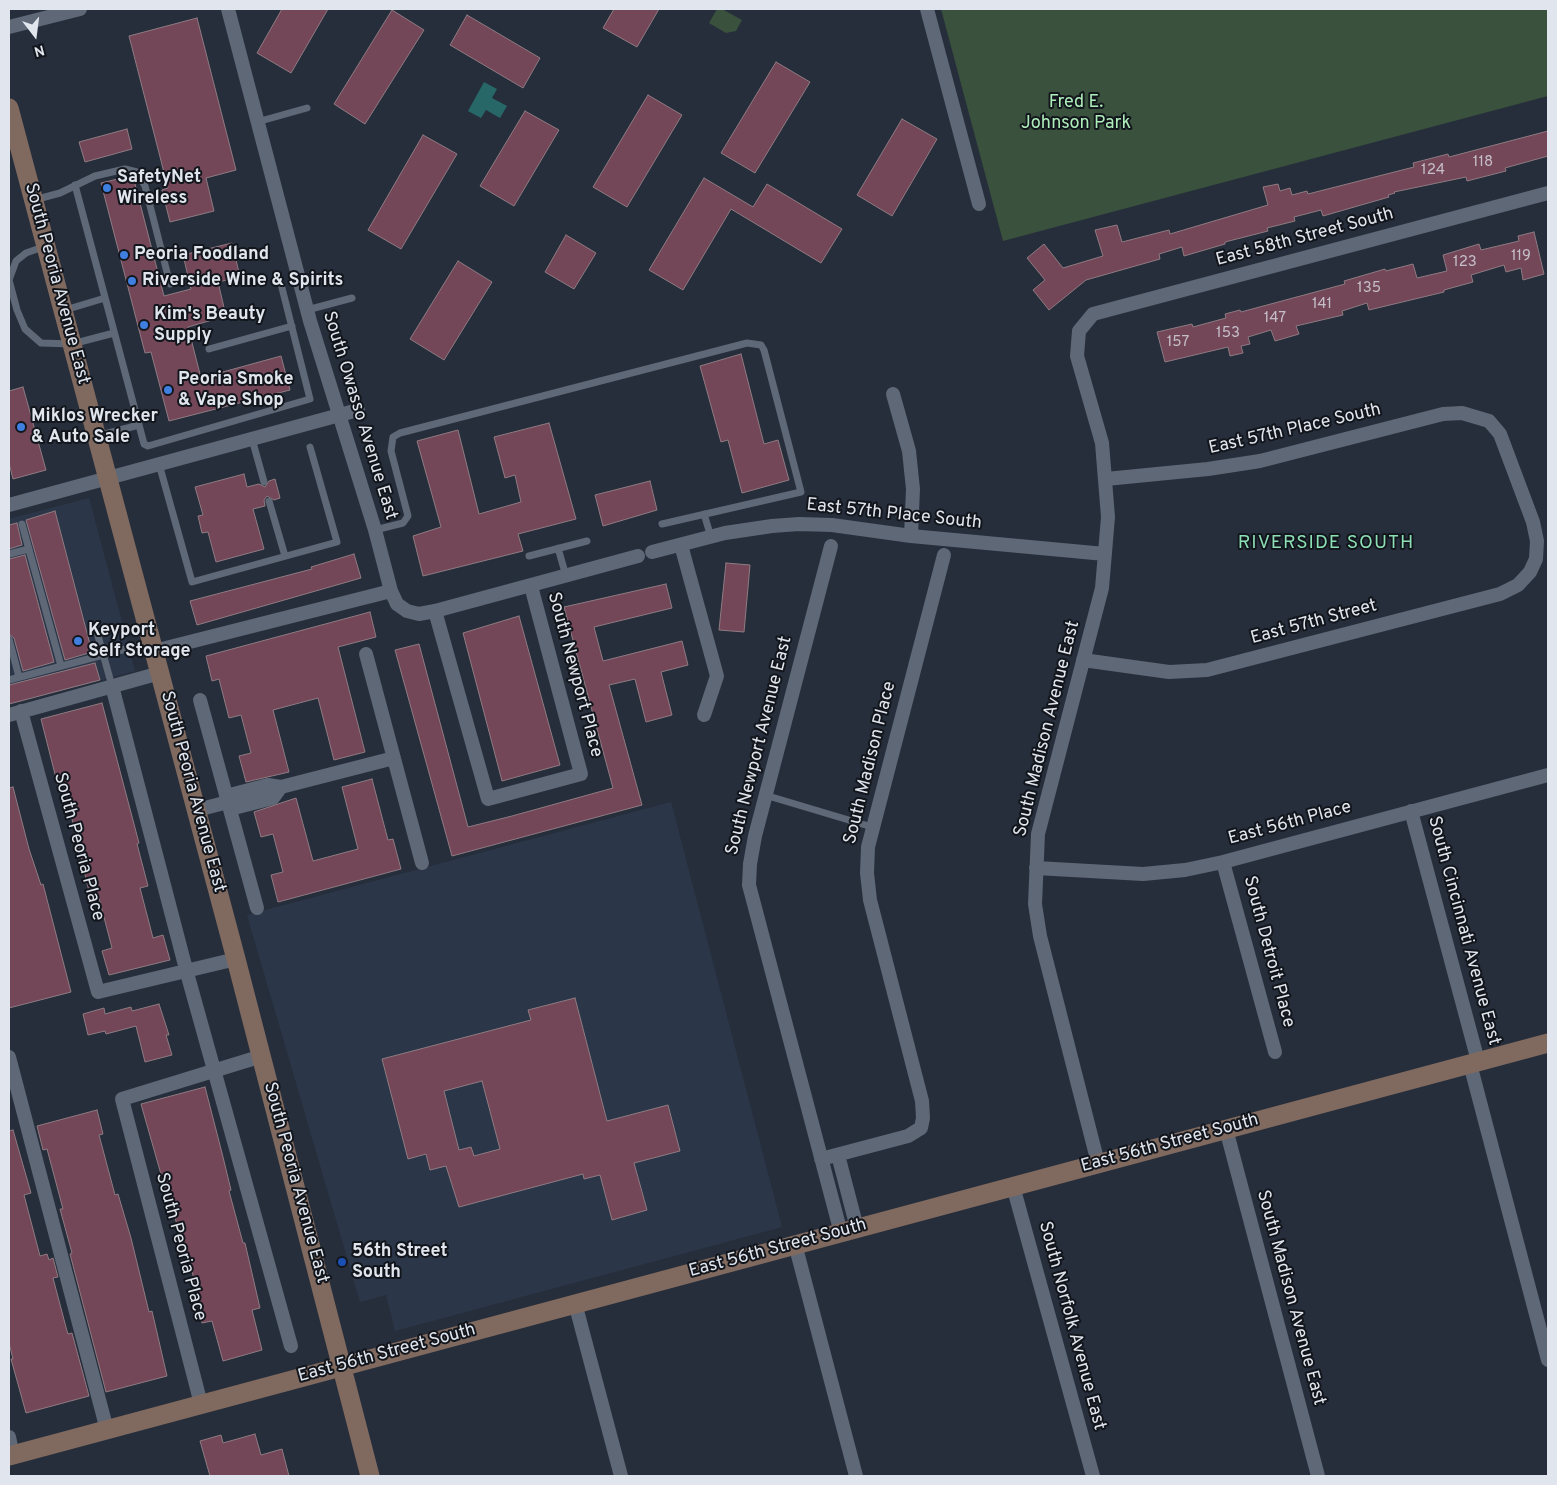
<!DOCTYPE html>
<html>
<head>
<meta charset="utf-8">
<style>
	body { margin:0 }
	#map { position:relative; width:1557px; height:1485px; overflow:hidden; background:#262e3b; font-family:Overpass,sans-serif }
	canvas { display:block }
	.frame { position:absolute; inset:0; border:10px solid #e0e5ee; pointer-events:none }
	.north { position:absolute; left:10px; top:10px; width:50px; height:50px; -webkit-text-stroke:4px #12161c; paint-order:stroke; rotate:165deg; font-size:14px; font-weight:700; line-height:20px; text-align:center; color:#e0e5ee }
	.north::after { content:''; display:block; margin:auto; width:18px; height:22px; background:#e0e5ee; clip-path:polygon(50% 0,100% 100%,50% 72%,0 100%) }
</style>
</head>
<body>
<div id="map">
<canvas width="1557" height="1485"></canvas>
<div class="frame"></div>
<div class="north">N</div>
</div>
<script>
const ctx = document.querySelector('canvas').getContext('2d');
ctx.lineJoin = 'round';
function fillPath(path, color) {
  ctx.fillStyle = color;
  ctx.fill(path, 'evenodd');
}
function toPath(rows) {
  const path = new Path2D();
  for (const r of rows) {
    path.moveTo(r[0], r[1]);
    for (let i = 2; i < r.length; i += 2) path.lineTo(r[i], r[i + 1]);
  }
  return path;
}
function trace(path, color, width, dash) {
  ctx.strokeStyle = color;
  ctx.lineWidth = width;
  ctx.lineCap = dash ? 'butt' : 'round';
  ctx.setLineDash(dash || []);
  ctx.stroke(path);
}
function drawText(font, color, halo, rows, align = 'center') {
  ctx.font = font + ' Overpass,sans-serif';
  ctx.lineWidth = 4;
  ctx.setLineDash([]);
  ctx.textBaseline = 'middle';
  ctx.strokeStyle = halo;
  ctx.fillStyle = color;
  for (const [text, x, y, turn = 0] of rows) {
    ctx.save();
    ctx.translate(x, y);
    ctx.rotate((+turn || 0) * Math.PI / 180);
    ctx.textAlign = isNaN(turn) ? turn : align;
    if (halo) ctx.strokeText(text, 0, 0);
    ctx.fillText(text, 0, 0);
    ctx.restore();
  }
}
fillPath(toPath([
	[89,498,135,671,9,705,9,519],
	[671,802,782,1227,395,1331,386,1295,360,1302,247,915]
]), '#2b3749');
fillPath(toPath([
	[717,9,722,9,742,20,736,31,726,33,709,23],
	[941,9,1548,9,1548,96,1003,241]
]), '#39513d');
fillPath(toPath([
	[484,82,497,89,492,98,507,106,500,118,486,110,481,118,468,111]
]), '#276767');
const building = toPath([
	[282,9,328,9,291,73,257,53,282,9],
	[614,9,659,9,637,47,603,28,614,9],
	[392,10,424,30,365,124,334,104,392,10],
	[467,15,540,58,523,88,450,45,467,15],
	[197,18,236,170,206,178,214,211,170,222,162,190,168,188,129,36,197,18],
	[776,62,810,82,755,173,721,153,776,62],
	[648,95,682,115,627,207,593,187,648,95],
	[525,111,559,130,514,206,480,186,525,111],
	[902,119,937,139,892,216,857,195,902,119],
	[127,129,132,149,85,162,79,142,127,129],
	[1548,131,1548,156,1505,168,1506,171,1467,181,1466,177,1394,192,1395,193,1388,195,1389,197,1323,216,1321,210,1294,217,1295,221,1267,228,1268,231,1225,242,1225,244,1184,256,1182,247,1159,254,1160,259,1086,280,1049,310,1033,290,1045,280,1027,258,1044,244,1063,268,1103,256,1095,230,1117,225,1122,242,1169,230,1170,234,1268,205,1263,187,1278,184,1280,191,1290,188,1292,195,1307,191,1308,194,1414,167,1413,163,1448,154,1449,157,1548,131],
	[423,135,457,154,401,249,368,230,423,135],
	[130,176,133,176,164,296,191,289,183,255,232,243,240,277,218,282,226,316,188,327,201,378,281,356,290,390,169,421,151,352,145,353,101,183,130,176],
	[704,178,753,207,767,184,842,229,821,263,731,209,683,290,649,270,704,178],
	[1534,232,1544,274,1523,280,1521,268,1506,272,1504,265,1471,275,1473,282,1444,290,1444,292,1369,310,1367,303,1342,311,1343,315,1296,326,1299,334,1275,341,1271,330,1248,337,1250,344,1241,346,1243,353,1230,356,1228,347,1165,362,1157,332,1192,324,1193,327,1226,318,1225,314,1240,310,1241,312,1345,284,1344,281,1385,269,1386,271,1413,264,1417,278,1447,271,1443,255,1479,244,1481,250,1519,241,1518,236,1534,232],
	[566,235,596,253,574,289,545,272,566,235],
	[458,261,492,282,444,360,410,339,458,261],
	[741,354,764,444,778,440,789,480,742,493,728,440,721,442,700,366,741,354],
	[23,387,46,470,13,479,9,463,9,391,23,387],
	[549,423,576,519,518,534,523,551,423,576,413,536,441,527,417,441,458,430,479,514,521,502,515,475,505,478,494,437,549,423],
	[244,474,247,487,259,484,265,487,269,481,275,479,280,498,274,500,267,496,264,500,265,506,253,509,264,549,216,562,208,532,202,533,198,516,203,515,195,487,244,474],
	[650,481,657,510,603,526,595,495,650,481],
	[55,511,92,652,65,660,26,520,55,511],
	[17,523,22,545,9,549,9,525,17,523],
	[354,554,361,578,197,625,190,601,312,569,311,567,354,554],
	[25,555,54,662,23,671,14,638,9,634,9,559,25,555],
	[726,563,750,565,744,632,719,630,726,563],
	[666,584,672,608,594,627,603,661,682,641,688,665,661,672,672,715,646,722,635,679,609,685,642,805,452,856,395,650,419,644,468,827,512,816,613,788,564,607,666,584],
	[370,612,376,637,338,647,365,752,334,760,318,698,273,710,289,772,246,782,239,756,251,753,241,715,229,718,219,679,212,681,206,656,370,612],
	[519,616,560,765,502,781,463,633,519,616],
	[95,663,100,680,9,704,9,685,95,663],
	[102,703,139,843,137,844,148,886,140,888,153,938,163,935,170,960,109,975,102,951,112,948,99,898,91,900,64,785,58,786,41,719,102,703],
	[372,779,388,840,393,839,401,869,278,902,271,875,283,872,273,834,261,837,254,812,296,798,313,861,358,849,342,787,372,779],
	[13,787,29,849,41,885,43,884,71,992,9,1008,9,788,13,787],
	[575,998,607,1121,668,1105,680,1151,634,1163,647,1210,612,1220,600,1175,584,1179,583,1174,459,1207,446,1166,430,1170,426,1154,408,1159,382,1059,531,1020,528,1010,575,998],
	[482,1081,500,1149,474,1156,471,1147,459,1150,444,1091,482,1081],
	[159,1004,169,1035,166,1035,172,1055,145,1062,136,1026,106,1034,105,1031,88,1035,83,1014,104,1008,105,1014,131,1007,132,1011,159,1004],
	[205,1087,222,1153,231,1190,229,1191,243,1243,245,1243,260,1308,252,1310,262,1350,223,1361,212,1321,202,1323,196,1297,199,1296,185,1248,183,1248,172,1206,170,1206,141,1104,205,1087],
	[97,1110,103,1134,99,1135,115,1195,118,1194,131,1238,149,1312,152,1311,167,1376,106,1392,70,1254,72,1253,60,1209,63,1209,47,1149,43,1150,37,1126,97,1110],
	[13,1130,31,1193,24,1195,40,1256,47,1254,49,1260,53,1258,58,1277,53,1278,67,1331,68,1334,72,1333,89,1396,26,1413,11,1359,13,1359,9,1343,9,1131,13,1130],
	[255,1434,261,1455,282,1449,289,1476,210,1476,200,1441,221,1435,223,1443,255,1434]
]);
fillPath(building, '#734758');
trace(building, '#8f7b82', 1);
trace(toPath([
	[257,122,307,108],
	[75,185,139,425,97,436],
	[34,200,60,193,95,176,125,169,137,172,145,186,170,284],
	[46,246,26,253,16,261,9,280,17,310,25,329,41,343,72,344,114,333],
	[65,310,105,298],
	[307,310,352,298],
	[209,349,292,326],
	[139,425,144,444,148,446,310,399,281,284],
	[252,439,264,482],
	[159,464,192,582,337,542,310,447],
	[269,501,285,556],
	[704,514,711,537],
	[22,524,61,666],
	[375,530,403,523,408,516,391,451,393,437,400,433,747,343,761,345,764,350,801,492,662,524],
	[558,548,566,576],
	[9,554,29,549],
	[529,556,587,541],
	[98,636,112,686],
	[9,639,19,677],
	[9,680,152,642],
	[765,795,872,827]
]), '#5f6877', 7);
trace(toPath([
	[228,9,310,321,375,530,391,591,397,604,407,611,419,614,435,611,638,556],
	[927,9,979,204],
	[9,27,80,9],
	[893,394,909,451,913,489,911,536],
	[9,505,358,410],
	[681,545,717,676,704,715],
	[831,546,755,836,750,864,749,885,841,1233],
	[652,552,725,533,772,526,799,524,832,525,911,536,1105,554],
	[435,611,488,799,581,774,531,586],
	[154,651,391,591],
	[366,654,422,863],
	[1083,660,1169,672,1207,670,1500,594,1518,585,1530,572,1536,559,1537,541,1533,522,1500,434,1489,421,1462,413,1443,414,1260,461,1208,469,1106,479],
	[112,686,187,973,291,1346],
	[200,700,257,908],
	[21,711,98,992,236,959],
	[9,715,160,673],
	[226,796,268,785,281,787,394,758],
	[230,809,273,798,281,787],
	[197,810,228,802],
	[1411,811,1478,1061],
	[1223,862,1275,1052],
	[1036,868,1143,874,1185,870,1223,862,1548,775],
	[9,1057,107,1430],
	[1470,1064,1548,1360],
	[1226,1129,1318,1476],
	[838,1155,857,1228],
	[821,1159,908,1136,921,1128,923,1118,922,1101,870,900,867,873,868,847,944,555],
	[1098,1163,1040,936,1035,904,1038,834,1102,588,1108,517,1102,443,1077,356,1079,331,1093,314,1548,193],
	[1013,1186,1093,1476],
	[795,1244,856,1476],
	[575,1303,621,1476],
	[201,1404,122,1099,262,1056],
	[9,1437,13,1455]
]), '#5f6877', 14);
trace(toPath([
	[9,108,236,959,370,1476],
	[9,1456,1548,1043]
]), '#806a5f', 19);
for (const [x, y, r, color] of [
	[107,188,5,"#3f7fe0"],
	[124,255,5,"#3f7fe0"],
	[132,281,5,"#3f7fe0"],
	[144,325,5,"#3f7fe0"],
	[168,390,5,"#3f7fe0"],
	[21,427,5,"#3f7fe0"],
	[78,641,5,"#3f7fe0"],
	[342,1262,5,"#1a4fb4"]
]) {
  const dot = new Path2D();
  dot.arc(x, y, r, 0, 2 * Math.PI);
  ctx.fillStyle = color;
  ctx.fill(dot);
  trace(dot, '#12161c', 2);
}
drawText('15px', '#c5bec8', null, [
	["118",1483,163],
	["124",1433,171],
	["119",1521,257],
	["123",1465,263],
	["135",1369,289],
	["141",1322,305],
	["147",1275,319],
	["153",1228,334],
	["157",1178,343]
]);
drawText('18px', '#aeecb9', '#12161c', [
	["Fred E.",1076,103],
	["Johnson Park",1076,124]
]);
drawText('bold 18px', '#e0e5ee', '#12161c', [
	["SafetyNet",117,178],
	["Wireless",117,199],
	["Peoria Foodland",134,255],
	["Riverside Wine & Spirits",142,281],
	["Kim's Beauty",154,315],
	["Supply",154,336],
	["Peoria Smoke",178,380],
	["& Vape Shop",178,401],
	["Miklos Wrecker",31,417],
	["& Auto Sale",31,438],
	["Keyport",88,631],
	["Self Storage",88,652],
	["56th Street",352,1252],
	["South",352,1273]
], 'left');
drawText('18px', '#e0e5ee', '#12161c', [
	["East 58th Street South",1305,238,-15],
	["South Peoria Avenue East",56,284,75],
	["South Owasso Avenue East",359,416,73],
	["East 57th Place South",1295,430,-13],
	["East 57th Place South",894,515,6],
	["East 57th Street",1314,623,-15],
	["South Newport Place",574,675,75],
	["South Madison Avenue East",1048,729,-76],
	["South Newport Avenue East",760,746,-76],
	["South Madison Place",871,763,-76],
	["South Peoria Avenue East",192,792,75],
	["East 56th Place",1290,824,-15],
	["South Peoria Place",78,847,75],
	["South Cincinnati Avenue East",1463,931,75],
	["South Detroit Place",1268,952,75],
	["East 56th Street South",1170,1144,-15],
	["South Peoria Avenue East",295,1183,75],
	["South Peoria Place",180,1247,75],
	["East 56th Street South",778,1249,-15],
	["South Madison Avenue East",1290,1298,75],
	["South Norfolk Avenue East",1071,1326,75],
	["East 56th Street South",387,1354,-15]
]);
ctx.letterSpacing = '1px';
drawText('19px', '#8cdeb5', '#12161c', [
	["RIVERSIDE SOUTH",1326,544]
]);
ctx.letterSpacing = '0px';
</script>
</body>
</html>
